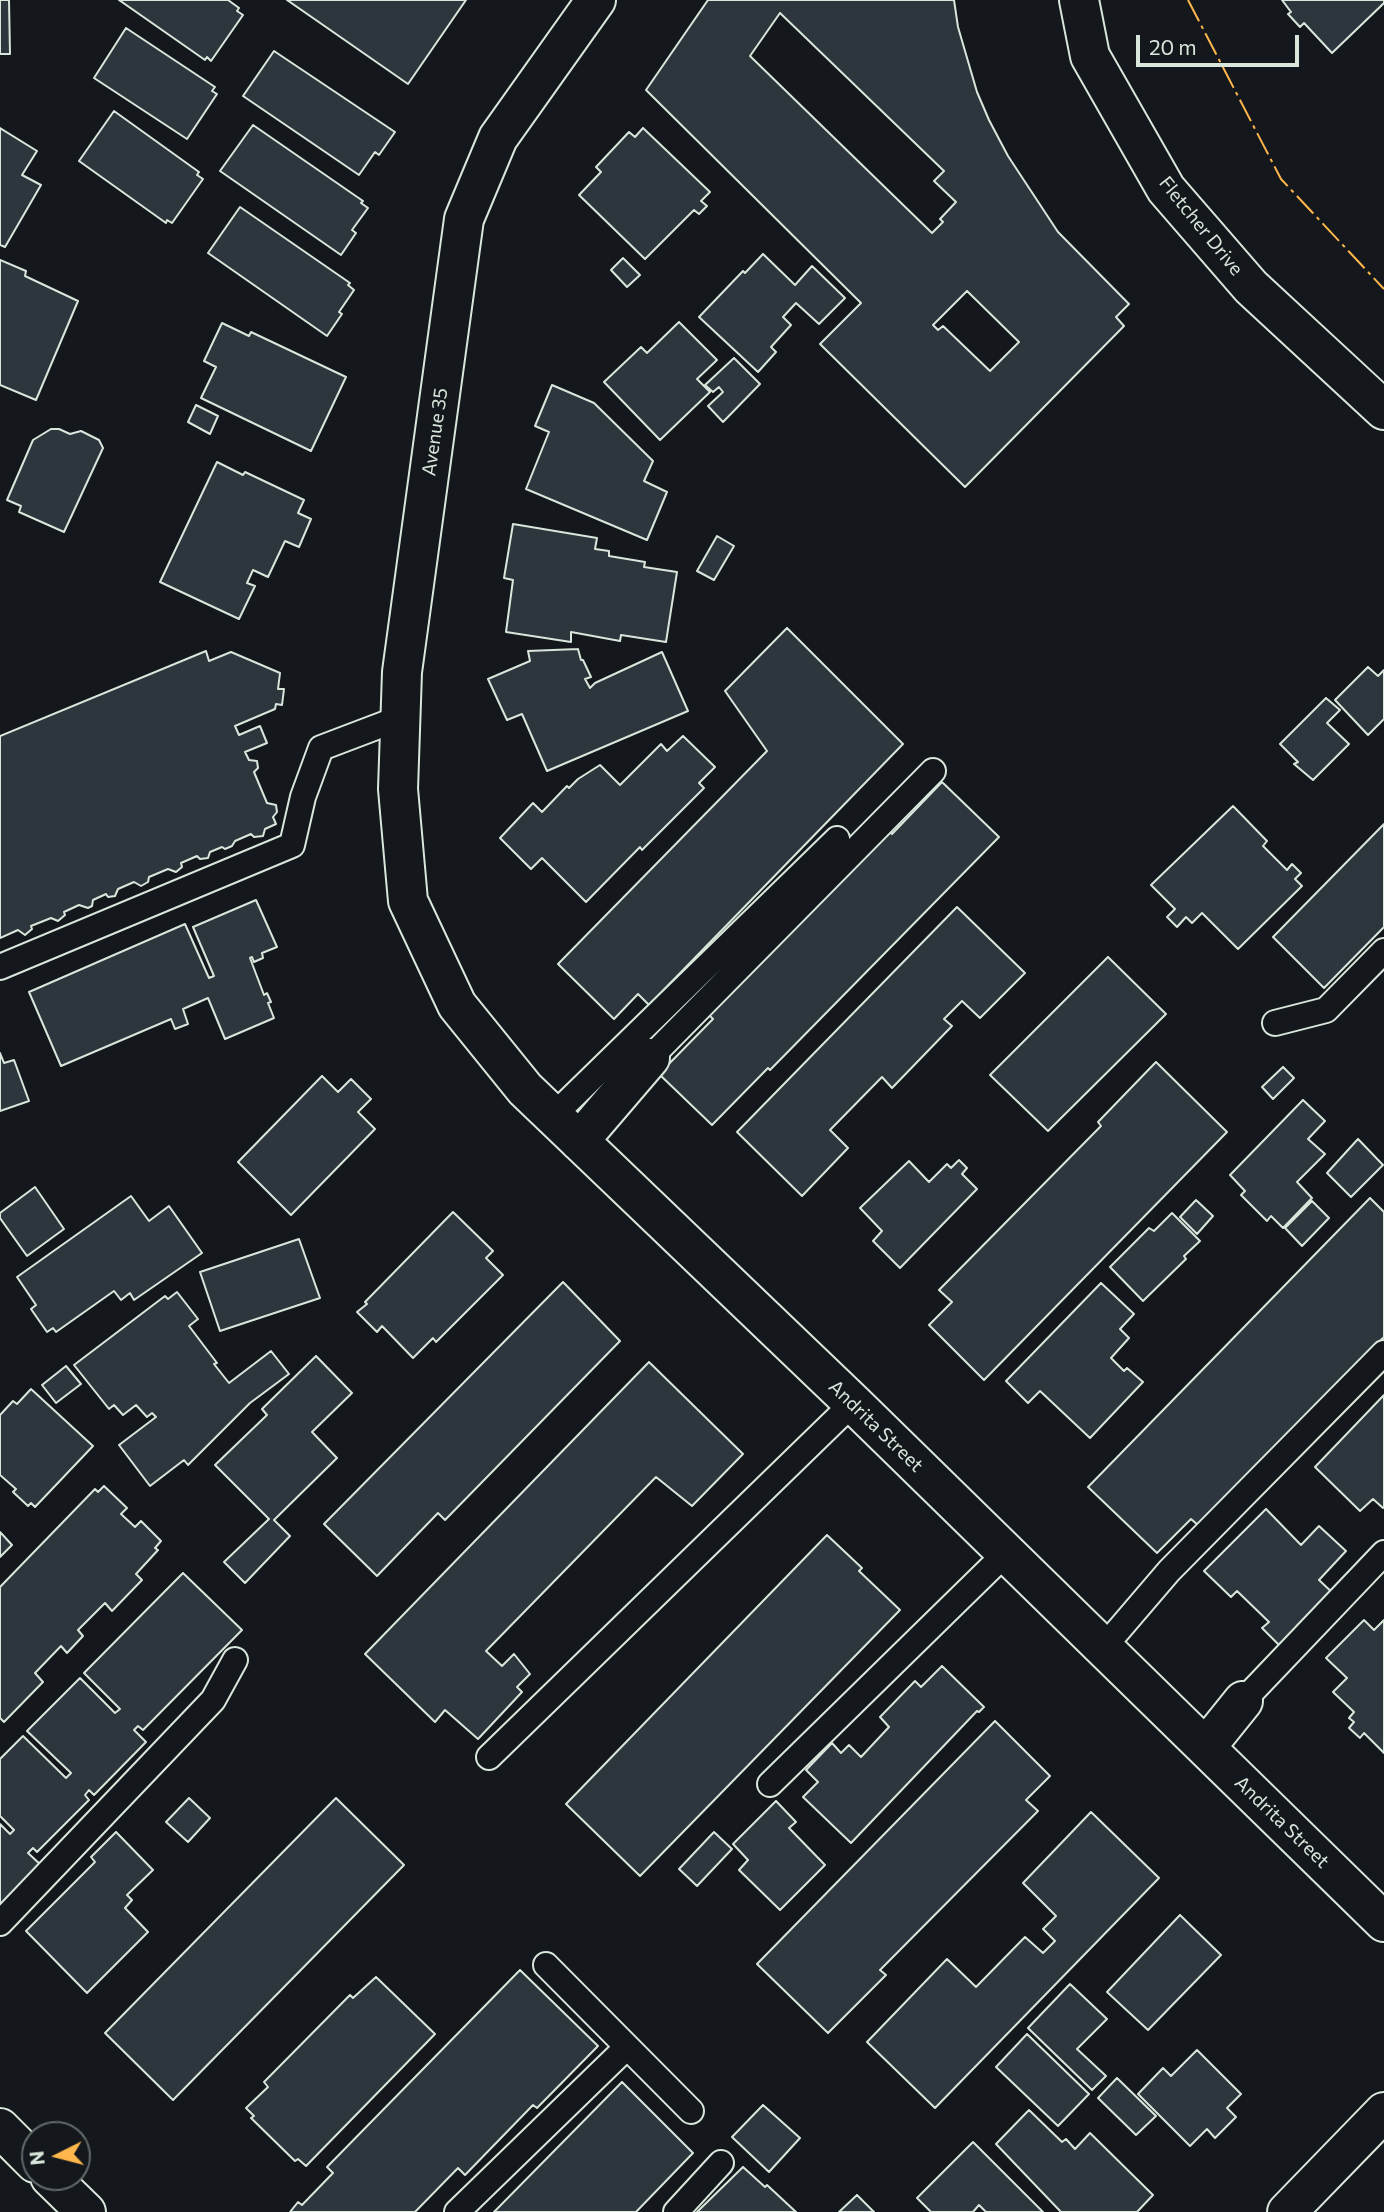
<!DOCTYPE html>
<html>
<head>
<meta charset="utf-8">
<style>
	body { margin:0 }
	#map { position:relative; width:1384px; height:2212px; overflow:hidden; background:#14181c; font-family:Commissioner,sans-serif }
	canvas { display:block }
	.north { position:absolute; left:21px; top:2121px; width:70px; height:70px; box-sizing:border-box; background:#14181c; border:2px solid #626a69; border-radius:50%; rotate:264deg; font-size:19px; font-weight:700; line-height:28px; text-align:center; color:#d8e6dc }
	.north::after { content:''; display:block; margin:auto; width:24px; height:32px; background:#ffb74d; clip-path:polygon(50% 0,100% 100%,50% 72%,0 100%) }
	.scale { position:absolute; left:1136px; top:35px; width:163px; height:32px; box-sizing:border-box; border:4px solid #d8e6dc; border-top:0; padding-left:9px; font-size:21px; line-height:24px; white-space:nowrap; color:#d8e6dc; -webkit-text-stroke:5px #14181c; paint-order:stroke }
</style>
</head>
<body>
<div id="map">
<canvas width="1384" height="2212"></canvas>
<div class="north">N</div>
<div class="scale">20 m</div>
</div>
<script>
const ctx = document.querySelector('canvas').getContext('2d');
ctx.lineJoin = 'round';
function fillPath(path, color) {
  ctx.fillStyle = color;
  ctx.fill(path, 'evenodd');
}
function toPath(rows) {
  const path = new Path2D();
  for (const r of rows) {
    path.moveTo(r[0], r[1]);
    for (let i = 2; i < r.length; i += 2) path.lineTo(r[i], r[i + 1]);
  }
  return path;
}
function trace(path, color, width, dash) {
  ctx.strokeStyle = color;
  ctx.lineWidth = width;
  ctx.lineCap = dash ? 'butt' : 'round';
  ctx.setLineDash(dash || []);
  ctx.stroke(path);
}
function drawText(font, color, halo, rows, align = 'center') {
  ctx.font = font + ' Commissioner,sans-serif';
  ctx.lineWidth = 5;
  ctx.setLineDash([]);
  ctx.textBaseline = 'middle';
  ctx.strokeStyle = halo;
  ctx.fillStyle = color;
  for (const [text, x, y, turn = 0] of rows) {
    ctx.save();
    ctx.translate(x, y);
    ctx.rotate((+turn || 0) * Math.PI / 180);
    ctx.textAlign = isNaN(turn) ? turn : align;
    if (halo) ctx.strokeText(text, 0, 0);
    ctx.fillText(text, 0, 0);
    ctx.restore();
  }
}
const building = toPath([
	[0,0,9,0,10,54,0,54,0,0],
	[119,0,228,0,239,8,237,11,243,15,211,61,207,57,205,60,119,0],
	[287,0,466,0,408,84,287,0],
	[708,0,954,0,958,27,977,92,989,120,1008,156,1058,232,1129,304,1116,317,1124,326,965,487,820,344,861,303,646,90,708,0],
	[780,13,944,171,934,181,956,202,940,219,943,222,932,233,750,56,780,13],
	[967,291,1019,342,990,371,943,326,938,330,933,325,967,291],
	[1282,0,1384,0,1384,3,1332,53,1304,23,1300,27,1288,14,1291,12,1282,0],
	[126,28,215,87,212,91,217,94,187,139,94,78,126,28],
	[274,51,395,132,379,155,375,152,359,175,243,96,274,51],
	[114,111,199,172,197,175,203,179,172,223,167,220,166,223,79,161,114,111],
	[253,125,363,201,361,203,368,208,352,230,356,233,341,255,220,171,253,125],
	[0,128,37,151,22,175,41,185,5,247,0,245,0,128],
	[643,128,710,192,701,201,707,206,699,214,694,210,645,259,579,195,601,172,596,167,629,132,635,137,643,128],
	[240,207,350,283,348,285,354,290,339,312,342,314,327,336,208,253,240,207],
	[763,254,795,285,812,266,845,298,819,324,796,303,783,317,791,325,771,347,776,352,758,372,699,317,743,271,745,273,763,254],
	[623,258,640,275,627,287,611,270,623,258],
	[0,260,26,271,25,276,78,301,36,400,0,385,0,260],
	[679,322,717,360,697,379,710,392,660,440,604,382,641,347,647,353,679,322],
	[222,323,249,336,251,332,346,377,311,451,201,398,216,367,204,361,222,323],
	[734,358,760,384,723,422,708,406,723,392,719,387,713,392,705,385,734,358],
	[552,385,594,403,653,461,644,481,667,492,647,540,526,489,549,432,535,426,552,385],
	[196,405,218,416,210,434,188,422,196,405],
	[51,429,59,429,70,434,81,431,99,440,103,448,64,532,19,512,21,506,7,500,33,440,51,429],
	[217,462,243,475,245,472,304,500,298,513,311,519,299,547,285,541,268,577,253,570,247,583,255,586,239,619,160,582,217,462],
	[513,524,597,538,595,549,609,551,609,556,645,562,644,567,677,572,666,642,621,635,620,641,571,632,571,642,506,632,513,580,504,578,513,524],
	[717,536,734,546,714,580,697,571,717,536],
	[787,628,903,744,649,1005,638,994,614,1019,558,964,767,751,725,691,787,628],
	[578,649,581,660,583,660,591,677,585,679,590,688,595,683,662,652,688,711,547,771,522,714,507,720,488,679,530,661,528,651,578,649],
	[206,651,209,661,231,652,280,673,278,689,284,689,282,705,276,704,275,709,235,726,239,735,260,726,267,743,245,752,249,760,257,761,258,768,254,772,267,803,276,805,277,812,273,817,276,824,265,829,263,836,254,837,251,834,235,841,232,846,225,849,222,847,210,852,208,858,200,859,197,856,181,863,182,867,176,872,168,869,149,877,148,882,141,886,134,882,118,889,115,896,108,897,106,894,93,900,92,906,88,908,79,905,64,912,65,915,58,921,51,918,31,926,32,929,25,935,18,930,0,938,0,736,206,651],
	[1368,667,1378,676,1384,670,1384,719,1368,735,1335,700,1368,667],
	[1326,698,1340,710,1327,723,1349,744,1313,780,1294,764,1298,762,1280,744,1326,698],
	[683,736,715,767,699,783,704,788,642,850,640,847,586,902,542,858,531,869,500,838,533,803,542,812,567,786,569,788,578,779,600,765,620,785,661,744,667,751,683,736],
	[942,782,999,837,770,1070,768,1068,712,1125,659,1074,713,1019,705,1011,885,828,892,834,942,782],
	[1233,806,1267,841,1263,846,1287,870,1292,864,1301,873,1295,879,1302,886,1238,949,1202,913,1192,923,1186,917,1177,927,1167,917,1175,909,1151,885,1233,806],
	[1384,824,1384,927,1324,988,1273,937,1384,824],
	[256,900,277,947,262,953,263,958,254,962,252,957,250,958,264,995,267,993,271,1002,268,1003,274,1018,225,1039,208,998,183,1009,188,1024,175,1029,171,1019,61,1066,29,992,185,924,209,978,214,976,193,927,256,900],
	[957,907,1025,973,980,1018,962,1001,944,1019,952,1026,892,1088,882,1077,830,1130,848,1148,802,1196,737,1132,957,907],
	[1108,957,1166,1014,1048,1131,990,1075,1108,957],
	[0,1053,4,1063,14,1060,29,1101,0,1111,0,1053],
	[1156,1062,1227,1132,984,1380,929,1325,952,1302,939,1290,1101,1126,1098,1122,1156,1062],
	[1283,1067,1294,1078,1273,1099,1262,1087,1283,1067],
	[322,1076,338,1092,351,1079,371,1099,358,1112,375,1129,291,1215,238,1162,322,1076],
	[1303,1100,1325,1121,1308,1139,1325,1154,1297,1182,1312,1198,1283,1228,1271,1216,1267,1221,1241,1195,1245,1191,1230,1175,1303,1100],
	[1358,1139,1383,1165,1351,1197,1327,1173,1358,1139],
	[959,1160,967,1168,962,1174,977,1189,900,1268,873,1241,882,1231,860,1208,909,1161,929,1182,947,1164,951,1168,959,1160],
	[35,1187,64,1229,27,1256,0,1218,0,1213,35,1187],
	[131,1196,149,1221,169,1206,202,1253,134,1300,130,1293,121,1300,114,1291,56,1332,53,1328,47,1332,31,1309,36,1305,17,1277,131,1196],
	[1370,1198,1384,1212,1384,1337,1199,1526,1191,1519,1157,1553,1088,1487,1370,1198],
	[1196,1200,1213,1216,1197,1234,1180,1217,1196,1200],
	[1312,1201,1329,1218,1302,1246,1285,1228,1312,1201],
	[453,1212,493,1251,486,1258,503,1275,436,1342,433,1338,413,1358,382,1326,377,1332,357,1312,367,1304,365,1302,453,1212],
	[1172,1213,1200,1241,1184,1256,1186,1259,1143,1301,1110,1267,1149,1228,1154,1231,1172,1213],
	[299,1239,320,1298,220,1331,200,1272,299,1239],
	[563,1282,620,1341,445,1520,438,1513,377,1576,324,1524,563,1282],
	[1101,1283,1134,1314,1120,1329,1129,1338,1111,1358,1124,1371,1127,1368,1143,1382,1090,1438,1040,1391,1028,1403,1006,1381,1101,1283],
	[177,1292,198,1319,189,1326,217,1363,214,1364,229,1383,271,1351,289,1374,250,1403,188,1465,184,1460,150,1486,119,1445,156,1417,152,1413,147,1417,136,1405,123,1415,114,1405,109,1409,74,1365,165,1296,168,1299,177,1292],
	[316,1356,352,1393,312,1432,337,1458,274,1520,290,1536,245,1583,224,1562,269,1519,215,1465,267,1415,262,1409,316,1356],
	[649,1362,743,1454,692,1506,656,1477,486,1651,502,1666,514,1654,530,1674,517,1687,522,1692,478,1739,445,1710,435,1722,365,1654,649,1362],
	[66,1366,81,1384,56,1403,42,1385,66,1366],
	[31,1389,93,1446,35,1507,31,1503,28,1506,13,1492,16,1489,0,1475,0,1415,13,1401,17,1404,31,1389],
	[1384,1395,1384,1507,1383,1508,1373,1499,1360,1511,1315,1467,1384,1395],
	[104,1486,127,1508,121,1514,135,1527,141,1521,161,1541,155,1548,158,1550,136,1574,142,1580,112,1611,105,1603,78,1630,83,1636,67,1653,61,1646,35,1673,43,1682,4,1722,0,1718,0,1587,95,1489,98,1492,104,1486],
	[1266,1509,1301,1545,1319,1526,1346,1551,1319,1580,1337,1597,1284,1650,1262,1628,1269,1622,1237,1591,1231,1597,1204,1571,1266,1509],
	[0,1532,12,1545,0,1557,0,1532],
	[827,1535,862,1568,859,1571,900,1610,640,1876,566,1804,827,1535],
	[183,1573,242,1630,143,1730,138,1726,134,1730,146,1742,94,1795,89,1790,85,1795,89,1800,37,1852,33,1848,28,1853,42,1866,0,1908,0,1824,10,1834,14,1830,0,1816,0,1759,23,1736,66,1778,71,1773,27,1731,80,1678,115,1713,120,1709,84,1673,183,1573],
	[1364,1620,1374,1630,1384,1620,1384,1753,1364,1733,1360,1738,1349,1728,1354,1722,1349,1718,1354,1712,1333,1692,1347,1678,1326,1658,1364,1620],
	[942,1666,984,1707,979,1712,977,1711,851,1843,803,1797,818,1782,806,1770,832,1743,841,1753,849,1745,861,1757,889,1727,880,1717,915,1681,921,1687,942,1666],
	[995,1721,1050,1776,1026,1800,1038,1811,880,1970,886,1975,828,2033,757,1964,995,1721],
	[189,1798,210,1818,188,1842,166,1822,189,1798],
	[336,1798,404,1865,173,2100,105,2033,336,1798],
	[776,1801,796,1822,789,1828,825,1865,780,1910,739,1870,748,1860,733,1844,776,1801],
	[1091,1812,1159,1878,935,2108,867,2042,947,1959,976,1987,1025,1937,1043,1953,1055,1941,1043,1929,1056,1916,1023,1883,1091,1812],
	[116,1832,153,1870,127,1895,132,1900,125,1908,148,1932,87,1993,26,1931,95,1862,91,1857,116,1832],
	[714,1832,732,1849,697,1886,679,1869,714,1832],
	[1180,1915,1221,1955,1148,2030,1107,1992,1180,1915],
	[520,1970,598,2046,537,2108,533,2105,465,2175,458,2168,415,2212,290,2212,298,2202,302,2205,333,2173,327,2167,520,1970],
	[376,1977,435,2034,306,2166,298,2159,295,2161,251,2118,254,2116,246,2108,268,2087,264,2082,350,1995,353,1998,376,1977],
	[1070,1984,1107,2019,1077,2049,1106,2076,1092,2090,1028,2028,1070,1984],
	[1027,2034,1089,2094,1058,2126,996,2067,1027,2034],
	[1197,2050,1241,2094,1227,2108,1236,2117,1215,2138,1207,2129,1190,2146,1138,2094,1163,2068,1171,2076,1197,2050],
	[1117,2078,1156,2116,1136,2135,1098,2098,1117,2078],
	[622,2082,693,2153,636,2212,494,2212,622,2082],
	[763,2105,800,2138,769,2172,732,2137,763,2105],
	[1029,2110,1062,2142,1066,2139,1075,2149,1090,2133,1153,2195,1137,2212,1061,2212,996,2144,1029,2110],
	[973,2142,1043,2212,986,2212,979,2205,973,2212,931,2212,917,2198,973,2142],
	[743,2167,765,2187,767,2185,796,2212,697,2212,743,2167],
	[857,2195,874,2212,839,2212,857,2195]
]);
fillPath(building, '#2c363c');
trace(building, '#d8e6dc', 2);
const lane = toPath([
	[0,967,292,845,303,797,321,748,400,718],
	[1275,1023,1326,1010,1384,951],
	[650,1058,933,771],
	[553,1116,837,839],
	[1104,1647,1169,1571,1384,1353],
	[1243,1701,1384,1553],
	[489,1757,853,1403],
	[770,1784,1006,1553],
	[0,1923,213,1700,235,1660],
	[546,1965,691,2111],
	[457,2212,627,2047],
	[676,2212,721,2163]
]);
const street = toPath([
	[596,0,498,138,464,219,402,672,398,789,408,901,457,1005,525,1089,853,1403,1384,1922],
	[579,1141,650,1058],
	[1206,1747,1243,1701],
	[0,2128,35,2163],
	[50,2177,86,2212],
	[1287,2212,1384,2112]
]);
const secondary = toPath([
	[1079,0,1090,56,1166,189,1251,287,1384,410]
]);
trace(lane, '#d8e6dc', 28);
trace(street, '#d8e6dc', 42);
trace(secondary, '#d8e6dc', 42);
trace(lane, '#14181c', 24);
trace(street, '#14181c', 38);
trace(secondary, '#14181c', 38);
trace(toPath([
	[1188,0,1281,179,1384,289]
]), '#ffb74d', 2, [24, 5, 3.5, 5]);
drawText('19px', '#d8e6dc', '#14181c', [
	["Fletcher Drive",1201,226,51],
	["Avenue 35",435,432,-82],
	["Andrita Street",876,1426,44],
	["Andrita Street",1282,1822,44]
]);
</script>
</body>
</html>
